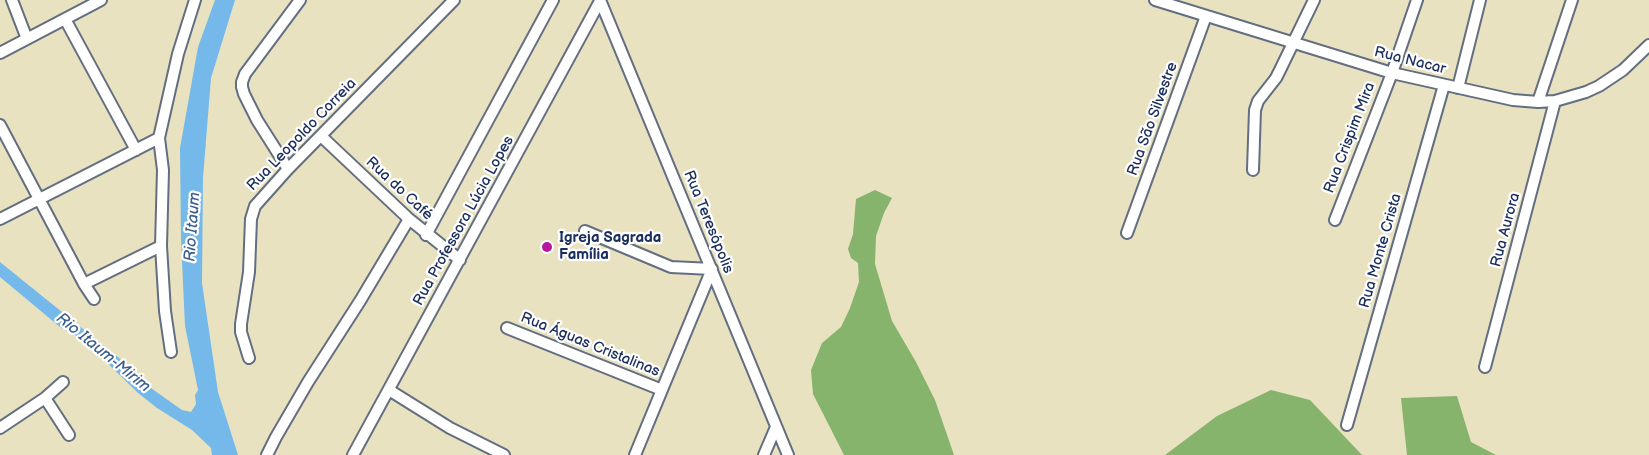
<!DOCTYPE html>
<html>
<head>
<meta charset="utf-8">
<style>
	body { margin:0 }
	canvas { display:block; background:#e8e2c0 }
</style>
</head>
<body>
<canvas width="1649" height="455"></canvas>
<script>
const ctx = document.querySelector('canvas').getContext('2d');
ctx.lineJoin = 'round';
function fillPath(path, color) {
  ctx.fillStyle = color;
  ctx.fill(path, 'evenodd');
}
function toPath(rows) {
  const path = new Path2D();
  for (const r of rows) {
    path.moveTo(r[0], r[1]);
    for (let i = 2; i < r.length; i += 2) path.lineTo(r[i], r[i + 1]);
  }
  return path;
}
function trace(path, color, width, dash) {
  ctx.strokeStyle = color;
  ctx.lineWidth = width;
  ctx.lineCap = dash ? 'butt' : 'round';
  ctx.setLineDash(dash || []);
  ctx.stroke(path);
}
function drawText(font, color, halo, rows, align = 'center') {
  ctx.font = font + ' "Balsamiq Sans",sans-serif';
  ctx.lineWidth = 4.5;
  ctx.setLineDash([]);
  ctx.textBaseline = 'middle';
  ctx.strokeStyle = halo;
  ctx.fillStyle = color;
  for (const [text, x, y, turn = 0] of rows) {
    ctx.save();
    ctx.translate(x, y);
    ctx.rotate((+turn || 0) * Math.PI / 180);
    ctx.textAlign = isNaN(turn) ? turn : align;
    if (halo) ctx.strokeText(text, 0, 0);
    ctx.fillText(text, 0, 0);
    ctx.restore();
  }
}
fillPath(toPath([
	[875,190,892,198,884,213,876,236,875,264,892,321,916,362,935,400,954,455,844,455,813,394,811,370,822,343,841,327,850,308,859,282,858,263,851,258,848,249,853,234,856,199],
	[1271,390,1310,400,1362,455,1165,455,1217,416],
	[1457,396,1471,442,1496,455,1407,455,1401,398]
]), '#87b46c');
fillPath(toPath([
	[215,0,235,0,211,78,203,178,202,283,218,392,238,455,212,455,211,448,192,430,157,408,138,393,90,346,75,335,60,327,0,277,0,262,119,358,148,386,182,410,191,412,196,404,195,395,198,390,185,326,181,240,180,148,198,47]
]), '#75b9eb');
const minor = toPath([
	[12,0,27,39],
	[600,0,788,455],
	[1155,0,1392,73,1513,100,1538,102,1555,101,1586,92,1599,86,1623,70,1649,45],
	[65,19,136,150],
	[0,53,101,0],
	[1458,88,1480,0],
	[1538,102,1572,0],
	[0,125,84,284,94,299],
	[321,136,409,219,460,260],
	[288,169,257,120,244,94,242,87,242,82,245,74,300,0],
	[1253,170,1255,110,1258,101,1276,78,1281,68,1314,0],
	[0,219,159,138],
	[1335,220,1392,73,1417,0],
	[585,231,671,267,712,269,635,455],
	[1127,233,1206,16],
	[426,235,553,0],
	[84,284,161,246],
	[507,328,662,390],
	[171,352,165,311,161,246,163,170,159,138,178,54,195,0],
	[249,358,241,332,241,324,249,272,251,219,255,206,288,169,454,0],
	[1485,367,1555,101],
	[389,390,450,428,504,455],
	[45,398,69,435],
	[1347,425,1444,85],
	[0,428,45,398,63,382],
	[267,455,276,437,308,382,360,301,409,219],
	[353,455,600,1],
	[764,455,776,427]
]);
trace(minor, '#636e80', 14);
trace(minor, '#fff', 10);
for (const [x, y, r, color] of [
	[547,247,6,"#b5179e"]
]) {
  const dot = new Path2D();
  dot.arc(x, y, r, 0, 2 * Math.PI);
  ctx.fillStyle = color;
  ctx.fill(dot);
  trace(dot, '#fff', 2);
}
drawText('15px', '#1b2f5e', '#fff', [
	["Rua Nacar",1410,61,14],
	["Rua São Silvestre",1153,119,-70],
	["Rua Leopoldo Correia",302,135,-46],
	["Rua Crispim Mira",1350,138,-69],
	["Rua do Café",399,189,43],
	["Rua Professora Lúcia Lopes",464,221,-61],
	["Rua Teresópolis",708,222,68],
	["Rua Aurora",1506,230,-75],
	["Rua Monte Crista",1381,251,-74],
	["Rua Águas Cristalinas",590,345,22]
]);
drawText('bold 15px', '#1b2f5e', '#fff', [
	["Igreja Sagrada",559,238],
	["Família",559,255]
], 'left');
drawText('italic 16px', '#3a5f8f', '#fff', [
	["Rio Itaum",193,227,-86],
	["Rio Itaum-Mirim",103,353,39]
]);
</script>
</body>
</html>
